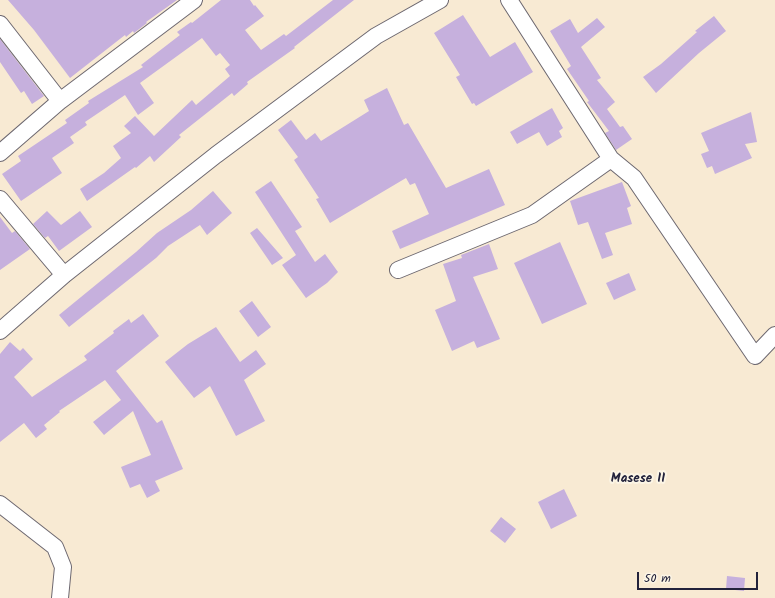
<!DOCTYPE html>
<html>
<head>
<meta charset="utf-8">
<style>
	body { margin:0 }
	#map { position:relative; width:775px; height:598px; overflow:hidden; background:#f8ead3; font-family:Kalam,sans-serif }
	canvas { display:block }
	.scale { position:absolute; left:637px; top:572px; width:121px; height:18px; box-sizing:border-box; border:2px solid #22223b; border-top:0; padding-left:5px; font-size:12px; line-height:14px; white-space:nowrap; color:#22223b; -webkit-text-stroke:3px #fcf5e5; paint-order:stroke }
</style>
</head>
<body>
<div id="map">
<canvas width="775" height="598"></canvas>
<div class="scale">50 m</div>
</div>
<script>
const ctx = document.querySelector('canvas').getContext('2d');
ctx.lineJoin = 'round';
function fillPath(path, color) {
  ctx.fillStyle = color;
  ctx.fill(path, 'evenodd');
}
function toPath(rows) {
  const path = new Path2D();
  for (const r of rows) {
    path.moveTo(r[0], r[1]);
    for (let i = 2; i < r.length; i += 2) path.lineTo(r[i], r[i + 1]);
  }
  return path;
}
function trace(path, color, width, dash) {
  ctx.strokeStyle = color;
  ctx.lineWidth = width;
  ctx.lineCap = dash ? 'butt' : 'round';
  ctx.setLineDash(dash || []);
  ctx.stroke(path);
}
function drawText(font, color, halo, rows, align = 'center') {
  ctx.font = font + ' Kalam,sans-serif';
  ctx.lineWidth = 4;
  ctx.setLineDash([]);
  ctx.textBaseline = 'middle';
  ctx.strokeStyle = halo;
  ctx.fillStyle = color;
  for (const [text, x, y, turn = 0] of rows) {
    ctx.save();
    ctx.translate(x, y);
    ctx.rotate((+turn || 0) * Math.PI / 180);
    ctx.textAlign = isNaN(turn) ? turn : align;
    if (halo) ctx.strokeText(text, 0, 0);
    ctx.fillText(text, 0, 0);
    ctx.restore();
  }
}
fillPath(toPath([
	[8,0,177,0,146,22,147,23,134,33,133,31,126,37,125,35,70,78,34,30],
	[221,0,250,0,254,6,255,5,264,16,245,30,261,50,284,34,286,36,333,0,354,0,294,47,295,48,247,82,248,84,234,96,232,93,179,135,181,137,154,162,150,156,136,168,135,167,87,201,80,189,104,173,121,158,113,146,131,133,124,126,135,116,154,136,192,100,196,105,230,76,225,69,230,65,220,53,216,56,202,38,140,83,154,103,138,115,125,95,85,122,87,125,70,137,74,143,52,158,62,173,21,201,2,174,21,161,18,156,67,123,65,120,89,103,88,101,143,67,141,65,180,35,177,32,191,22,192,23],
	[463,15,490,57,515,42,533,72,476,106,474,103,472,104,456,77,460,75,434,33],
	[714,16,726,31,699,53,656,93,643,77,661,64,697,32,695,31],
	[597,18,605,27,581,47,601,78,597,80,615,102,607,109,620,127,623,126,632,139,616,150,605,133,609,131,587,102,589,101,567,69,571,66,550,31,570,19,578,33],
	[0,39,44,96,32,104,24,91,21,93,0,62],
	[387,88,404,125,408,123,446,188,489,169,505,205,400,249,392,231,429,214,415,183,410,185,406,178,330,223,316,199,319,198,294,160,298,157,278,130,291,120,306,140,315,133,321,141,369,111,364,100],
	[552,108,563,128,559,131,562,137,547,146,539,132,517,144,510,132],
	[751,112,757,142,745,144,752,158,715,174,712,166,707,168,701,154,709,151,701,133],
	[271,181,302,227,295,231,315,262,325,254,338,272,327,283,306,298,282,265,296,255,255,192],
	[622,182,631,206,627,208,632,224,605,233,613,255,602,259,588,222,578,225,570,201],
	[213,191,232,213,207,235,200,225,168,246,156,258,69,327,59,315,136,252,157,233,191,210],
	[47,211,61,225,80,211,92,227,59,251,48,236,45,238,33,224],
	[0,217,12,233,15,231,30,249,0,270],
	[257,228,283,258,272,265,250,233],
	[560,242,587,304,542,324,514,263],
	[489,244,498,269,473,277,500,339,477,348,474,341,452,351,435,310,456,301,443,264,462,258,461,255],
	[629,273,636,290,614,300,606,283],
	[252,301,271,327,258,337,239,311],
	[143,314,159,336,116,371,157,423,162,420,183,469,155,481,160,491,147,498,140,484,130,488,121,467,151,455,133,411,104,435,93,422,121,400,105,380,59,411,60,412,44,425,47,429,36,438,24,423,0,442,0,354,10,342,20,351,23,348,33,359,14,377,32,397,87,360,84,356,114,333,113,331,129,319,131,323],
	[216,327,240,362,256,350,266,364,244,380,265,421,236,436,210,386,194,398,165,362,188,344],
	[564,489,577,516,551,529,538,502],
	[501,517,516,529,505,543,490,531],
	[727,576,745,578,744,591,726,589]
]), '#c6b0dd');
const minor = toPath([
	[509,0,611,159,634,178,755,356,775,335],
	[0,24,60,101],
	[0,153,60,101,194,0],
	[0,199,64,275],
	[398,270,532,215,611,159],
	[0,331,64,275,216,155,376,36,440,0],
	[0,504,55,547,63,567,60,598]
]);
trace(minor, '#6d6870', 18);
trace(minor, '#fff', 16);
drawText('bold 13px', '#22223b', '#fcf5e5', [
	["Masese II",638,480]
]);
</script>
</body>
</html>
